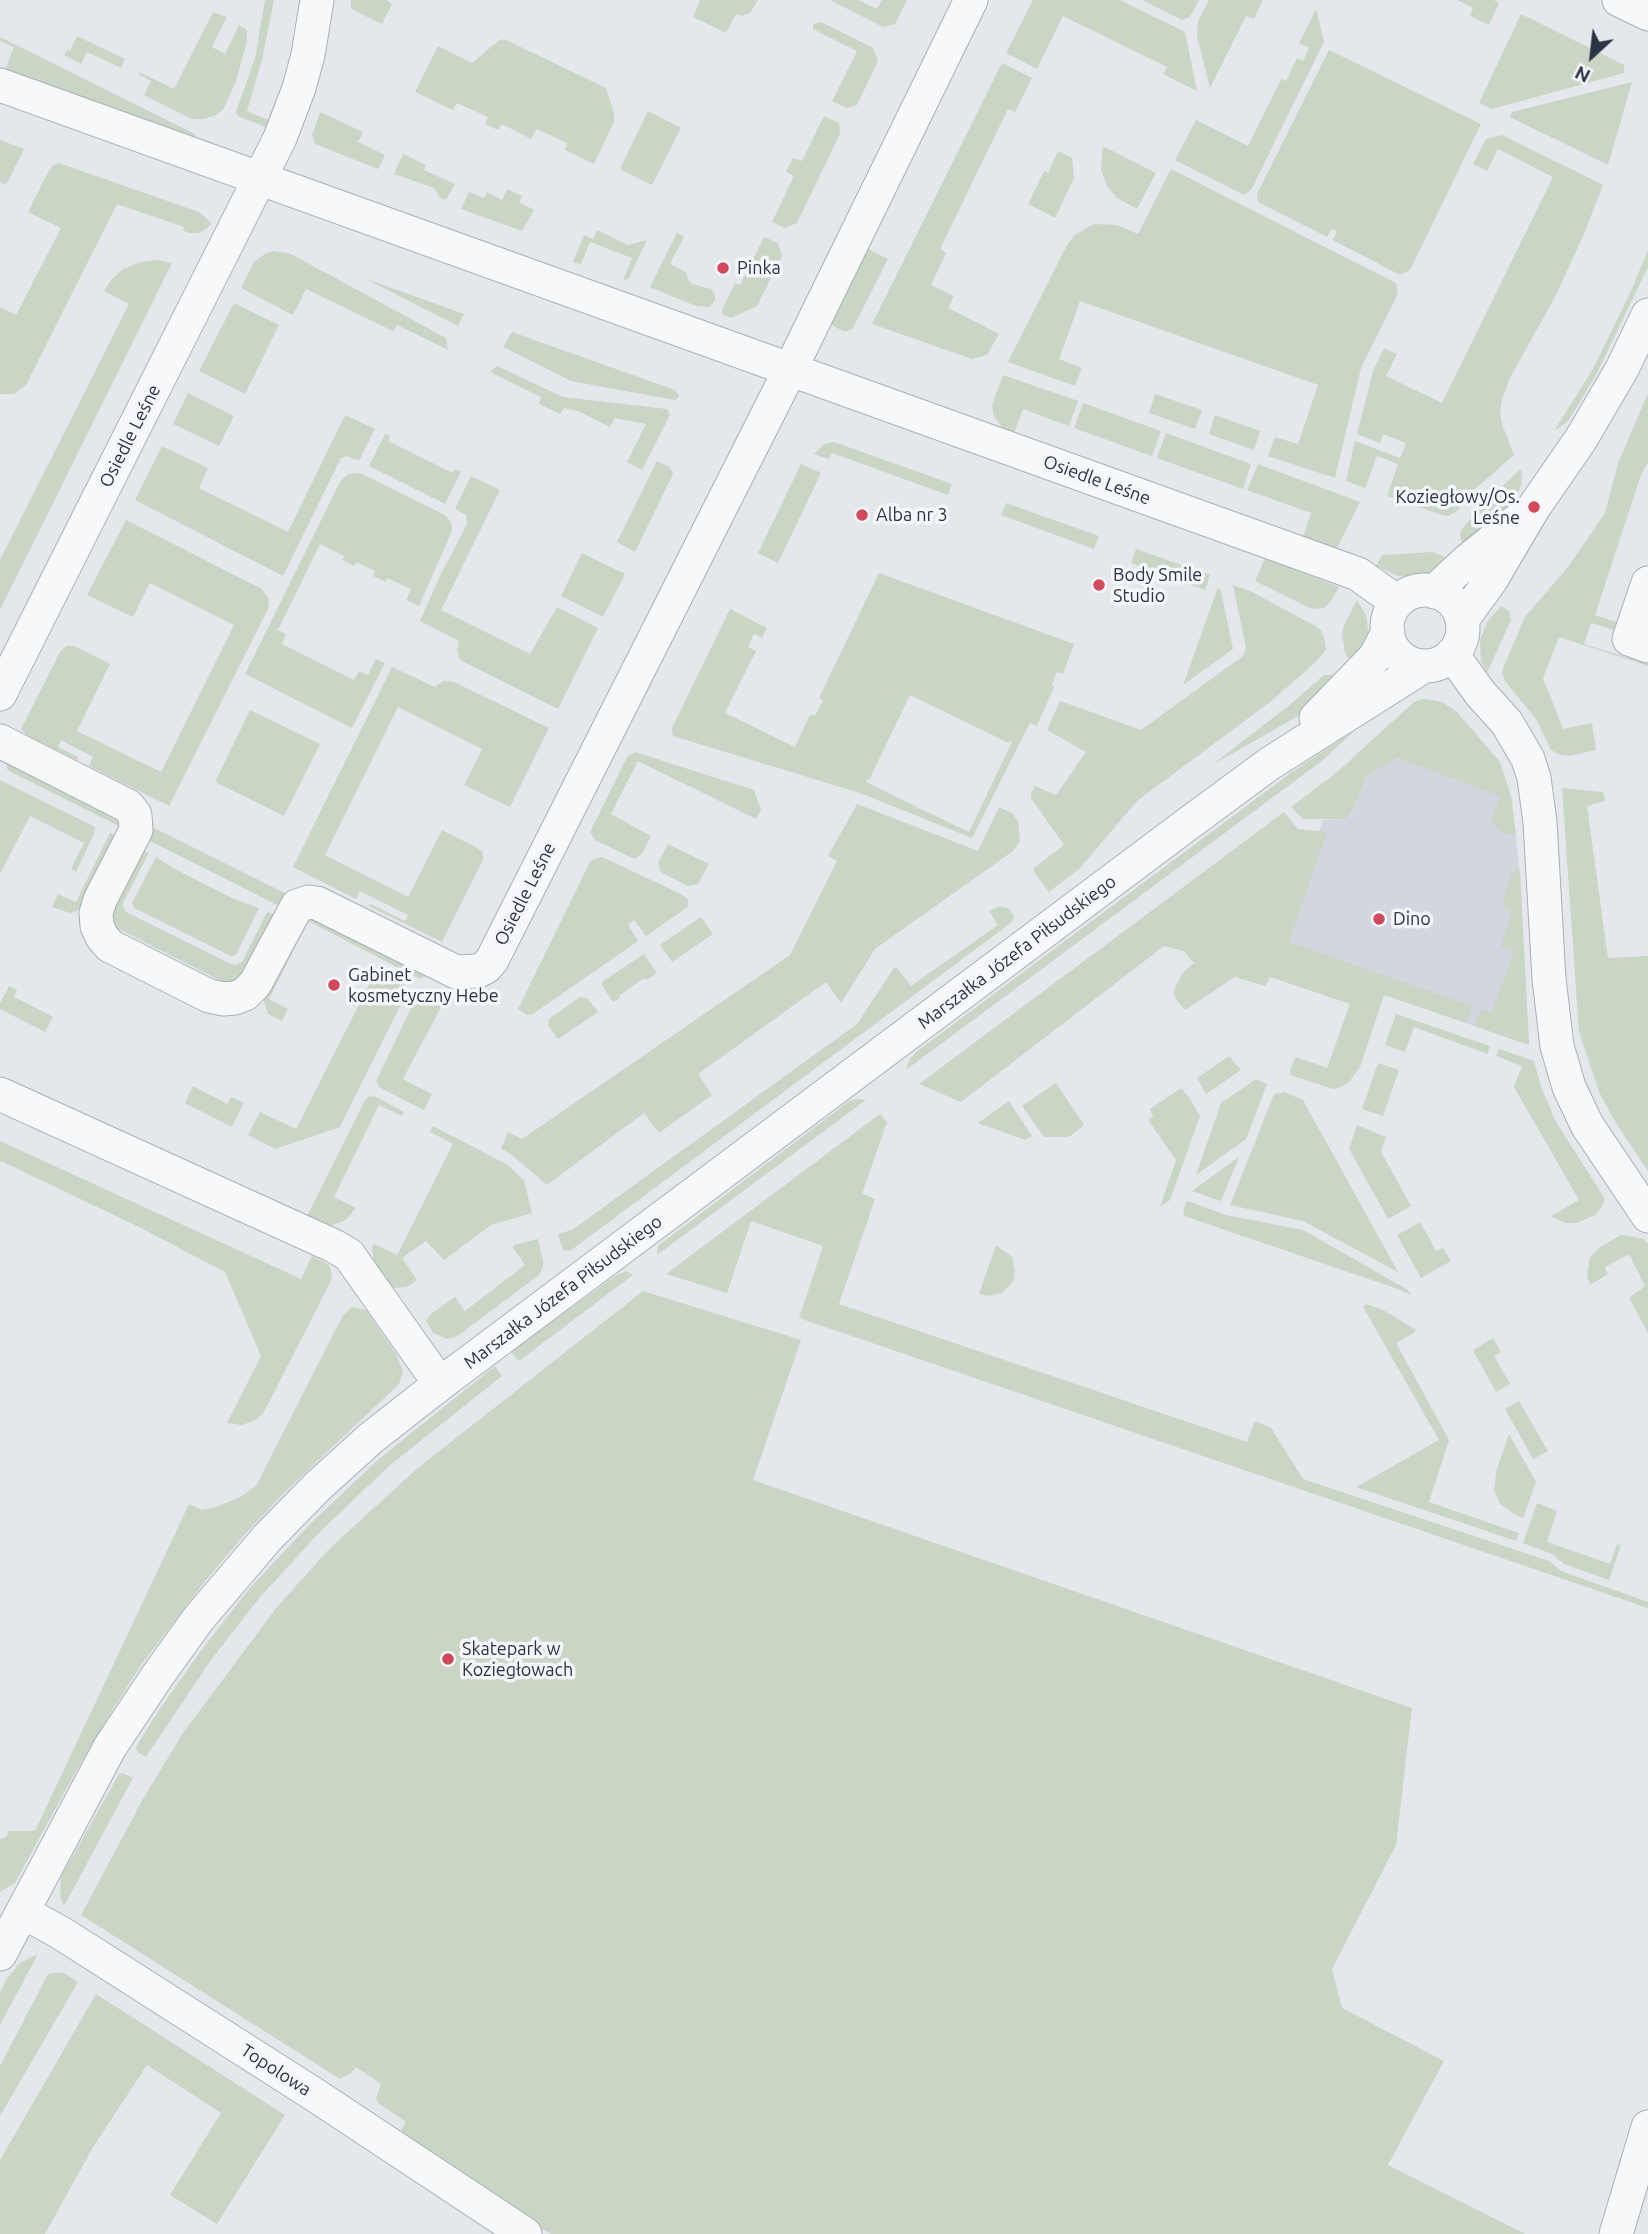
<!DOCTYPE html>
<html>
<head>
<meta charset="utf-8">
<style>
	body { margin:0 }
	#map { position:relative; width:1648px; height:2234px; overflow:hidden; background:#e4e7ec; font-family:Ubuntu,sans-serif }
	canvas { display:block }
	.north { position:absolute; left:1557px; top:21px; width:70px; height:70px; -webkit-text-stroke:5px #f4f6f9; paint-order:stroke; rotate:207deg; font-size:19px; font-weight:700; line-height:28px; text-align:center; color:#2b3445 }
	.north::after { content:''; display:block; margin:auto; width:24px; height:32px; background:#2b3445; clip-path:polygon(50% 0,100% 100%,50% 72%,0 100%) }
</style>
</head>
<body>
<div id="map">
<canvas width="1648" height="2234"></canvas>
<div class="north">N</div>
</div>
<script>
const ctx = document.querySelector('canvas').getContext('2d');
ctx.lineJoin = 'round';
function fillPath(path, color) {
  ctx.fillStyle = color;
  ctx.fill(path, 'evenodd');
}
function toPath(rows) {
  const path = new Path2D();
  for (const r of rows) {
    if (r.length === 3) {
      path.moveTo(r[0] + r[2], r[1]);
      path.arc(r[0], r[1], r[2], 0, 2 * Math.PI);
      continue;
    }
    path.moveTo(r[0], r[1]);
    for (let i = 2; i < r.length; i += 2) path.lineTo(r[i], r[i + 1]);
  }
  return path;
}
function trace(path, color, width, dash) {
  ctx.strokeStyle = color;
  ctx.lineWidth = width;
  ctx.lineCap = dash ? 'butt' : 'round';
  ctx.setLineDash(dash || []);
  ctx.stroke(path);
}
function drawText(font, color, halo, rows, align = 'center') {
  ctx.font = font + ' Ubuntu,sans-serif';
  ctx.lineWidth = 7;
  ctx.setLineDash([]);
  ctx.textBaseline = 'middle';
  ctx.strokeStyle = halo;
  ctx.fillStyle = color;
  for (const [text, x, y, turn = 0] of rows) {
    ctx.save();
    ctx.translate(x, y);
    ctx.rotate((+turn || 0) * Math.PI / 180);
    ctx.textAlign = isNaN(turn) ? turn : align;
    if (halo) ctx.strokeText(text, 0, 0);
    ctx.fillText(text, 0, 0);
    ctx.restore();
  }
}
fillPath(toPath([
	[1396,758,1511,796,1520,873,1529,1045,1273,956,1323,820,1345,819,1351,815,1367,776]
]), '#d2d6de');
fillPath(toPath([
	[265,0,274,0,262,60,247,111,271,121,268,128,238,116,236,112,255,58],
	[351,0,386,0,392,4,382,24,355,11,351,8],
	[700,0,758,0,750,13,742,16,736,14,726,33,693,17],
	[830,0,859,0,877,9,882,0,907,0,895,24,883,27],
	[1033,0,1120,0,1185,32,1197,91,1163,74,1167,67,1063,16,1037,69,1006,53],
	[1142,0,1199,0,1190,17,1182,20],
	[1209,0,1263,0,1254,19,1246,16,1210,88,1197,36,1198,21],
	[1457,0,1494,0,1499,3,1489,25,1470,16,1473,8],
	[1316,9,1324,42,1251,190,1244,195,1175,160,1196,120,1248,146,1281,79,1286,81,1297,58,1303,61,1309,48,1299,43],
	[213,12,227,17,212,47,225,54,239,25,247,30,247,41,236,81,224,108,216,115,204,119,192,119,144,95,151,81,138,74,139,72,174,89],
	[1521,14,1624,65,1624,73,1492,109,1479,103],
	[821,22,873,48,878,61,857,105,846,108,832,101,857,51,813,29,813,24],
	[77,36,125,59,121,68,87,52,81,64,64,55,67,49,70,51],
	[0,37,195,134,195,140,5,70,14,47,0,41],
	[504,39,606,88,614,113,614,122,594,164,565,150,567,143,537,129,531,139,502,124,498,130,485,124,488,117,457,103,453,110,415,92,438,46,472,63,498,41],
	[1329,50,1481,124,1410,270,1400,275,1333,240,1337,231,1332,229,1327,237,1258,202,1257,194],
	[1002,63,1032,78,1015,112,1008,109,940,249,946,253,931,285,954,296,948,308,999,334,987,355,972,359,872,324],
	[1632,82,1608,165,1510,117,1512,112],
	[648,111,681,128,652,185,620,169],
	[320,112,363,132,358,142,385,155,378,169,315,144,312,135],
	[824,116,839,123,840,134,797,223,785,228,772,222,794,176,786,172,793,158,802,161],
	[1502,135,1603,185,1584,234,1556,295,1510,378,1502,400,1500,413,1502,424,1514,455,1474,490,1457,511,1448,516,1442,515,1387,496,1398,464,1377,456,1365,488,1346,481,1355,441,1400,458,1406,443,1383,434,1380,443,1357,434,1373,371,1384,348,1397,354,1386,376,1442,403,1553,177,1498,149,1487,171,1473,164,1486,139],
	[0,140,24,149,6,185,0,182],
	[1103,146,1156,173,1137,209,1117,198,1107,186,1101,170],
	[1058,151,1072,158,1074,178,1055,218,1028,204,1044,171,1048,173],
	[403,154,426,165,424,170,455,184,446,200,440,198,434,188,394,174],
	[59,163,199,212,212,224,200,233,188,233,183,230,184,227,117,204,26,385,14,394,0,394,0,307,16,315,61,228,28,212,48,172,52,166],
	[1171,169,1396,283,1398,294,1361,368,1335,478,1268,456,1275,437,1298,444,1318,385,1080,301,1059,359,1082,368,1075,386,1008,362,1067,245,1075,235,1094,224,1117,225,1138,234],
	[507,189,522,196,519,202,534,210,522,231,461,209,469,192,484,198,487,192,502,200],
	[597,230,628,245,647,240,629,278,623,281,632,258,590,242,581,264,573,262,584,235,593,239],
	[677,233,684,237,670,264,687,273,688,280,692,284,711,289,715,295,715,300,710,307,696,306,650,287],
	[764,237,778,243,782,256,757,306,731,318,722,314,723,307,735,283,740,285],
	[866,248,888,259,853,328,845,332,830,324],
	[1648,250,1648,267,1596,375,1569,420,1554,431,1593,369,1631,291],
	[273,251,289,253,446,338,448,350,397,325,393,331,306,289,293,315,241,288,254,262,266,253],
	[157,260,172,263,0,610,0,560,129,304,104,291,111,280,123,269,141,262],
	[364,278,464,314,458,326],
	[234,303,279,325,245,394,199,371],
	[512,332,675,390,679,395,678,398,675,400,571,381,503,347],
	[497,366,563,397,667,409,670,415,642,470,627,462,646,424,615,418,610,427,578,411,564,408,560,414,539,404,541,397,490,372],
	[1003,375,1078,401,1069,426,1023,409,1014,433,1003,429,994,416,992,405],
	[188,393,234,416,219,446,173,424],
	[1648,393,1648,462,1641,475,1595,615,1619,623,1617,631,1591,623,1584,644,1648,664,1648,666,1559,637,1543,678,1563,729,1592,723,1596,750,1569,756,1560,755,1551,750,1536,719,1505,681,1502,673,1504,666,1525,617,1568,567,1605,513,1618,463],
	[1155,394,1202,410,1195,429,1149,413],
	[1083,403,1161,431,1152,456,1074,428],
	[345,415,375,429,359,461,347,456,341,458,283,576,135,500,162,446,208,468,199,488,288,532],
	[1215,415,1260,431,1254,450,1209,434],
	[1166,433,1251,464,1243,489,1157,458],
	[385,434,390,436,388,441,453,473,455,469,461,472,445,504,369,466],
	[834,442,952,484,948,495,832,453,829,459,814,454,824,444],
	[657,461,670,467,673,474,635,552,617,542],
	[801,464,821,473,778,563,758,553],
	[1258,464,1360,502,1337,548,1303,537,1311,513,1247,490],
	[1521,469,1522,483,1516,498,1466,546,1461,541,1460,535,1461,530,1484,503],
	[354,473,362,474,445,515,451,522,452,531,419,606,406,600,411,589,387,578,385,582,373,576,375,571,356,562,354,566,342,560,344,556,320,544,278,630,286,634,282,644,354,680,359,671,368,675,376,659,385,663,352,728,245,674,340,482,347,475],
	[471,476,500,490,441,610,530,654,557,607,598,628,558,709,464,662,459,658,457,651,459,641,420,621,440,576,467,524,466,515,455,509],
	[1006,503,1099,536,1094,549,1001,515],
	[126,520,262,589,269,599,268,609,169,806,89,766,93,757,61,740,58,747,78,757,77,760,28,736,21,729,60,652,66,646,74,646,110,664,77,731,161,772,234,625,150,583,133,617,87,595],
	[1136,549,1210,575,1205,590,1131,563],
	[1432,552,1443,556,1450,562,1432,573,1420,576,1398,576,1376,566,1382,555],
	[582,553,625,574,603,617,561,596],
	[1265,558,1339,587,1331,601,1324,608,1312,609,1255,581],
	[879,573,1074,644,1063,674,1057,672,1052,685,1054,687,1037,726,1030,723,972,838,860,793,673,736,672,728,730,609,767,628,762,638,754,634,748,647,756,651,725,713,795,747,810,715,815,716,823,700,819,698],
	[910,695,1009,743,1010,741,1012,742,969,832,919,808,918,810,917,807,866,782,867,779,869,780],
	[1233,585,1250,591,1319,628,1324,636,1326,650,1317,661,1270,702,1137,801,1080,868,1049,892,1034,872,1034,868,1064,845,1031,798,1031,793,1035,786,1056,795,1086,752,1047,730,1060,701,1141,730,1243,656,1246,648],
	[1218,587,1221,591,1233,649,1183,685],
	[1357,600,1366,615,1369,636,1368,644,1350,660,1345,653,1342,634,1344,625],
	[1501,606,1509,611,1511,620,1487,673,1481,661,1480,640,1487,622],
	[392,667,435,687,443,681,454,682,549,728,510,807,464,785,482,749,398,707,325,855,408,897,442,830,479,849,483,853,483,860,442,942,369,906,370,904,405,921,408,915,360,891,356,899,293,867],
	[1324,675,1332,675,1340,682,1307,711,1212,765,1292,703],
	[1424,699,1442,702,1456,711,1500,762,1511,796,1516,834,1504,835,1493,824,1492,819,1500,796,1397,758,1367,776,1351,814,1345,819,1303,819,1291,807,1336,773,1414,702],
	[250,710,320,744,284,816,215,782],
	[1355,730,1323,760,906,1070,910,1059,916,1052,1292,772],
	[635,752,754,790,761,810,756,819,638,761,611,814,651,836,642,854,634,859,595,840,590,832,627,757],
	[6,762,118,820,119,826,11,772,7,769],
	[0,780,95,827,94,834,76,872,71,869,84,843,30,816,0,874],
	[1562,788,1603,792,1605,801,1587,806,1608,958,1648,956,1648,1171,1616,1123,1599,1092,1579,1032],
	[857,804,978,851,999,807,1013,814,1018,821,1020,841,1013,851,875,949,841,1003,826,982,698,1074,712,1095,659,1133,644,1113,547,1185,511,1154,501,1149,508,1132,522,1139,790,955,837,861,828,856],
	[1284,812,1298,829,1327,832,1289,942,1472,1006,1466,1023,1384,995,1360,1067,1349,1082,1341,1087,1333,1089,1290,1075,1291,1067,1296,1057,1327,1068,1350,1004,1270,977,1265,986,1235,977,1185,1010,1177,1001,1174,994,1175,987,1183,973,1194,963,1184,951,1164,946,961,1102,919,1084],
	[150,826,287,894,281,907,144,838],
	[110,833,117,836,81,906,77,911,70,913,52,907,58,894,76,902],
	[668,844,709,864,698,884,688,886,661,872,658,863],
	[139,848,149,853,124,901,123,906,126,912,231,964,236,965,242,962,267,912,277,916,246,978,227,984,115,927,108,916],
	[156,857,173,868,234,899,259,908,236,955,231,956,134,908,132,903],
	[602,857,681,894,688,899,688,907,646,936,634,920,628,925,638,941,533,1014,527,1015,518,1009,589,864,592,860],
	[1517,869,1520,873,1529,1045,1474,1026,1481,1009,1492,1013,1514,951,1501,946,1512,912,1502,905,1512,873],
	[1000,906,1009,909,1014,916,1012,922,570,1251,563,1250,558,1234,572,1230,857,1024,894,968,896,967,911,986,998,925,989,911],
	[312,917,431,967,426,976,420,979,306,920],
	[701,917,713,934,672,962,660,945],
	[299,927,304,930,269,999,288,1009,282,1021,268,1014,263,999],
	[644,954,657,973,646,980,644,978,619,996,620,998,613,1002,602,985,603,981],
	[382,972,405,985,407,992,340,1127,275,1149,248,1135,260,1112,296,1129,374,975],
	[9,986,17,990,14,997,53,1017,45,1032,0,1009,0,1003],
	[439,989,448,994,403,1079,432,1094,424,1110,379,1087,376,1081,416,998,422,994,434,997],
	[580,997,587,998,598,1012,558,1039,548,1025,549,1019],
	[1396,1014,1490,1046,1488,1054,1414,1027,1405,1052,1385,1045],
	[1499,1049,1534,1061,1541,1087,1556,1122,1605,1199,1601,1208,1595,1215,1577,1223,1565,1223,1551,1216,1579,1200,1514,1087,1522,1066,1496,1056],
	[1229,1056,1241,1070,1206,1094,1197,1078],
	[1378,1063,1399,1070,1383,1116,1362,1109],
	[1256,1079,1267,1084,1246,1139,1196,1175,1221,1103],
	[1056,1083,1084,1125,1069,1137,1044,1137,1022,1106],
	[193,1086,227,1104,231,1097,244,1103,232,1127,185,1103],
	[1181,1088,1189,1097,1200,1116,1170,1200,1160,1207,1176,1160,1148,1120,1153,1117,1150,1109],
	[1284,1092,1303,1100,1398,1272,1303,1221,1230,1205,1274,1094],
	[374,1096,404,1112,402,1116,379,1105,334,1197,356,1208,346,1220,330,1226,306,1218,364,1102,368,1097],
	[856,1099,866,1100,657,1255,658,1246,848,1102],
	[1009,1101,1032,1136,1025,1140,978,1123],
	[880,1114,887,1122,862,1194,875,1199,839,1304,1247,1442,1255,1421,1271,1428,1303,1479,1549,1561,1561,1571,1648,1602,1648,1608,799,1318,823,1246,751,1221,727,1293,666,1274],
	[1357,1125,1386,1137,1381,1152,1411,1206,1388,1219,1349,1149],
	[433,1126,506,1164,524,1180,532,1213,491,1225,444,1260,426,1241,402,1258,417,1280,407,1287,395,1288,388,1284,374,1264,372,1247,374,1244,397,1255,453,1144,430,1132],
	[0,1141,301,1279,312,1256,329,1265,332,1275,331,1281,263,1414,256,1420,242,1425,227,1423,261,1356,225,1272,139,1227,1,1161,0,1164],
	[1239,1157,1221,1201,1192,1191],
	[1187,1201,1226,1215,1303,1230,1408,1290,1411,1295,1395,1288,1184,1216,1183,1210],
	[1420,1222,1436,1251,1443,1248,1451,1261,1421,1278,1397,1235],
	[1621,1235,1644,1239,1648,1244,1648,1333,1629,1298,1645,1286,1629,1254,1605,1267,1608,1274,1590,1285,1587,1276,1590,1257,1600,1247],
	[538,1239,543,1261,543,1267,539,1275,456,1337,447,1339,433,1333,426,1321,431,1314,455,1297,465,1311,525,1265,513,1247,514,1245],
	[996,1245,1012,1257,1015,1269,1014,1280,1002,1293,989,1296,979,1294],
	[626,1271,633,1275,519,1361,511,1352,615,1276],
	[643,1291,801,1340,753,1480,1412,1708,1396,1845,1332,1969,1342,2008,1444,2061,1388,2165,1525,2234,552,2234,500,2209,400,2132,406,2122,378,2103,376,2098,381,2084,356,2067,351,2073,340,2079,81,1915,143,1799,183,1733,277,1607,330,1548,419,1467],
	[1366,1304,1383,1310,1415,1329,1415,1332,1396,1343,1449,1440,1429,1502,1519,1533,1516,1541,1356,1487,1439,1440,1363,1307],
	[352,1307,366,1310,396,1354,403,1372,399,1384,286,1491,246,1533,206,1580,141,1665,115,1706,71,1780,15,1883,0,1892,0,1839,6,1837,9,1831,35,1831,189,1504,202,1510,216,1507,242,1496,256,1486,343,1315],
	[1493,1338,1501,1352,1494,1356,1510,1384,1496,1392,1473,1350],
	[495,1366,502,1376,389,1466,320,1532,260,1597,211,1660,146,1757,137,1752,136,1747,157,1713,200,1652,250,1588,310,1524,379,1459],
	[1519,1401,1548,1451,1533,1459,1505,1409],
	[1509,1434,1536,1482,1523,1518,1514,1514,1500,1504,1494,1490,1496,1472],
	[1537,1503,1557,1511,1547,1542,1610,1564,1617,1544,1621,1545,1609,1580,1564,1564,1552,1554,1523,1543],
	[123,1773,133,1778,64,1906,60,1896,61,1877,119,1774],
	[38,1954,0,2025,0,1993,6,1980,20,1963],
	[62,1972,78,1982,0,2116,0,2066,48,1974],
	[96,1994,285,2115,217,2224,170,2195,221,2113,147,2065,93,2147,45,2234,0,2234,0,2160]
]), '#c9d6c5');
const minor = toPath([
	[1619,0,1648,14],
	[0,85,1358,574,1397,602],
	[1648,583,1629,639,1648,646],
	[1425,628,38],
	[1434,592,1467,561,1518,520],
	[1462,620,1491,580,1534,507,1581,439,1622,369,1648,315],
	[1452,654,1480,693,1507,723,1528,759,1534,778,1540,822,1549,979,1557,1046,1569,1087,1587,1125,1648,1216],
	[0,694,280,138,299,88,308,55,317,0],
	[1316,718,1375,657,1388,632],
	[0,741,128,806,135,815,136,830,100,900,96,913,97,926,102,937,110,946,209,996,224,999,235,998,245,994,255,984,297,906,309,902,317,903,456,972,478,971,486,967,492,960,790,370,971,0],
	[0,1094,334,1246,349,1255,440,1384],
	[23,1912,61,1933,315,2095,525,2234],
	[0,1954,110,1747,158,1675,199,1618,268,1537,318,1486,371,1438,440,1384,1189,823,1269,764,1424,666],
	[1616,2234,1648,2127]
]);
trace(minor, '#a9aeb7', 35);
trace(minor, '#f7f8fa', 33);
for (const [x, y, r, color] of [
	[723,268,7,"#d1495b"],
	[1534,507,7,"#d1495b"],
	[862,515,7,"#d1495b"],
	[1099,585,7,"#d1495b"],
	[1379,919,7,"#d1495b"],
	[334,985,7,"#d1495b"],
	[448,1659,7,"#d1495b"]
]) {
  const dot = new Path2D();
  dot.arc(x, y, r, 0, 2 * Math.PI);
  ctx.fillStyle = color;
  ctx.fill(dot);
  trace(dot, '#f4f6f9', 2.5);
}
drawText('18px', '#2b3445', '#f4f6f9', [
	["Pinka",737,268],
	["Koziegłowy/Os.",1520,497,"right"],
	["Leśne",1520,518,"right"],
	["Alba nr 3",876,515],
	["Body Smile",1113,575],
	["Studio",1113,596],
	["Dino",1393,919],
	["Gabinet",348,975],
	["kosmetyczny Hebe",348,996],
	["Skatepark w",462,1649],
	["Koziegłowach",462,1670]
], 'left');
drawText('18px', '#2b3445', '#f4f6f9', [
	["Osiedle Leśne",130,436,-63],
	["Osiedle Leśne",1097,480,20],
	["Osiedle Leśne",525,894,-63],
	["Marszałka Józefa Piłsudskiego",1017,952,-37],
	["Marszałka Józefa Piłsudskiego",563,1292,-37],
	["Topolowa",276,2070,33]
]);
</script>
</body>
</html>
